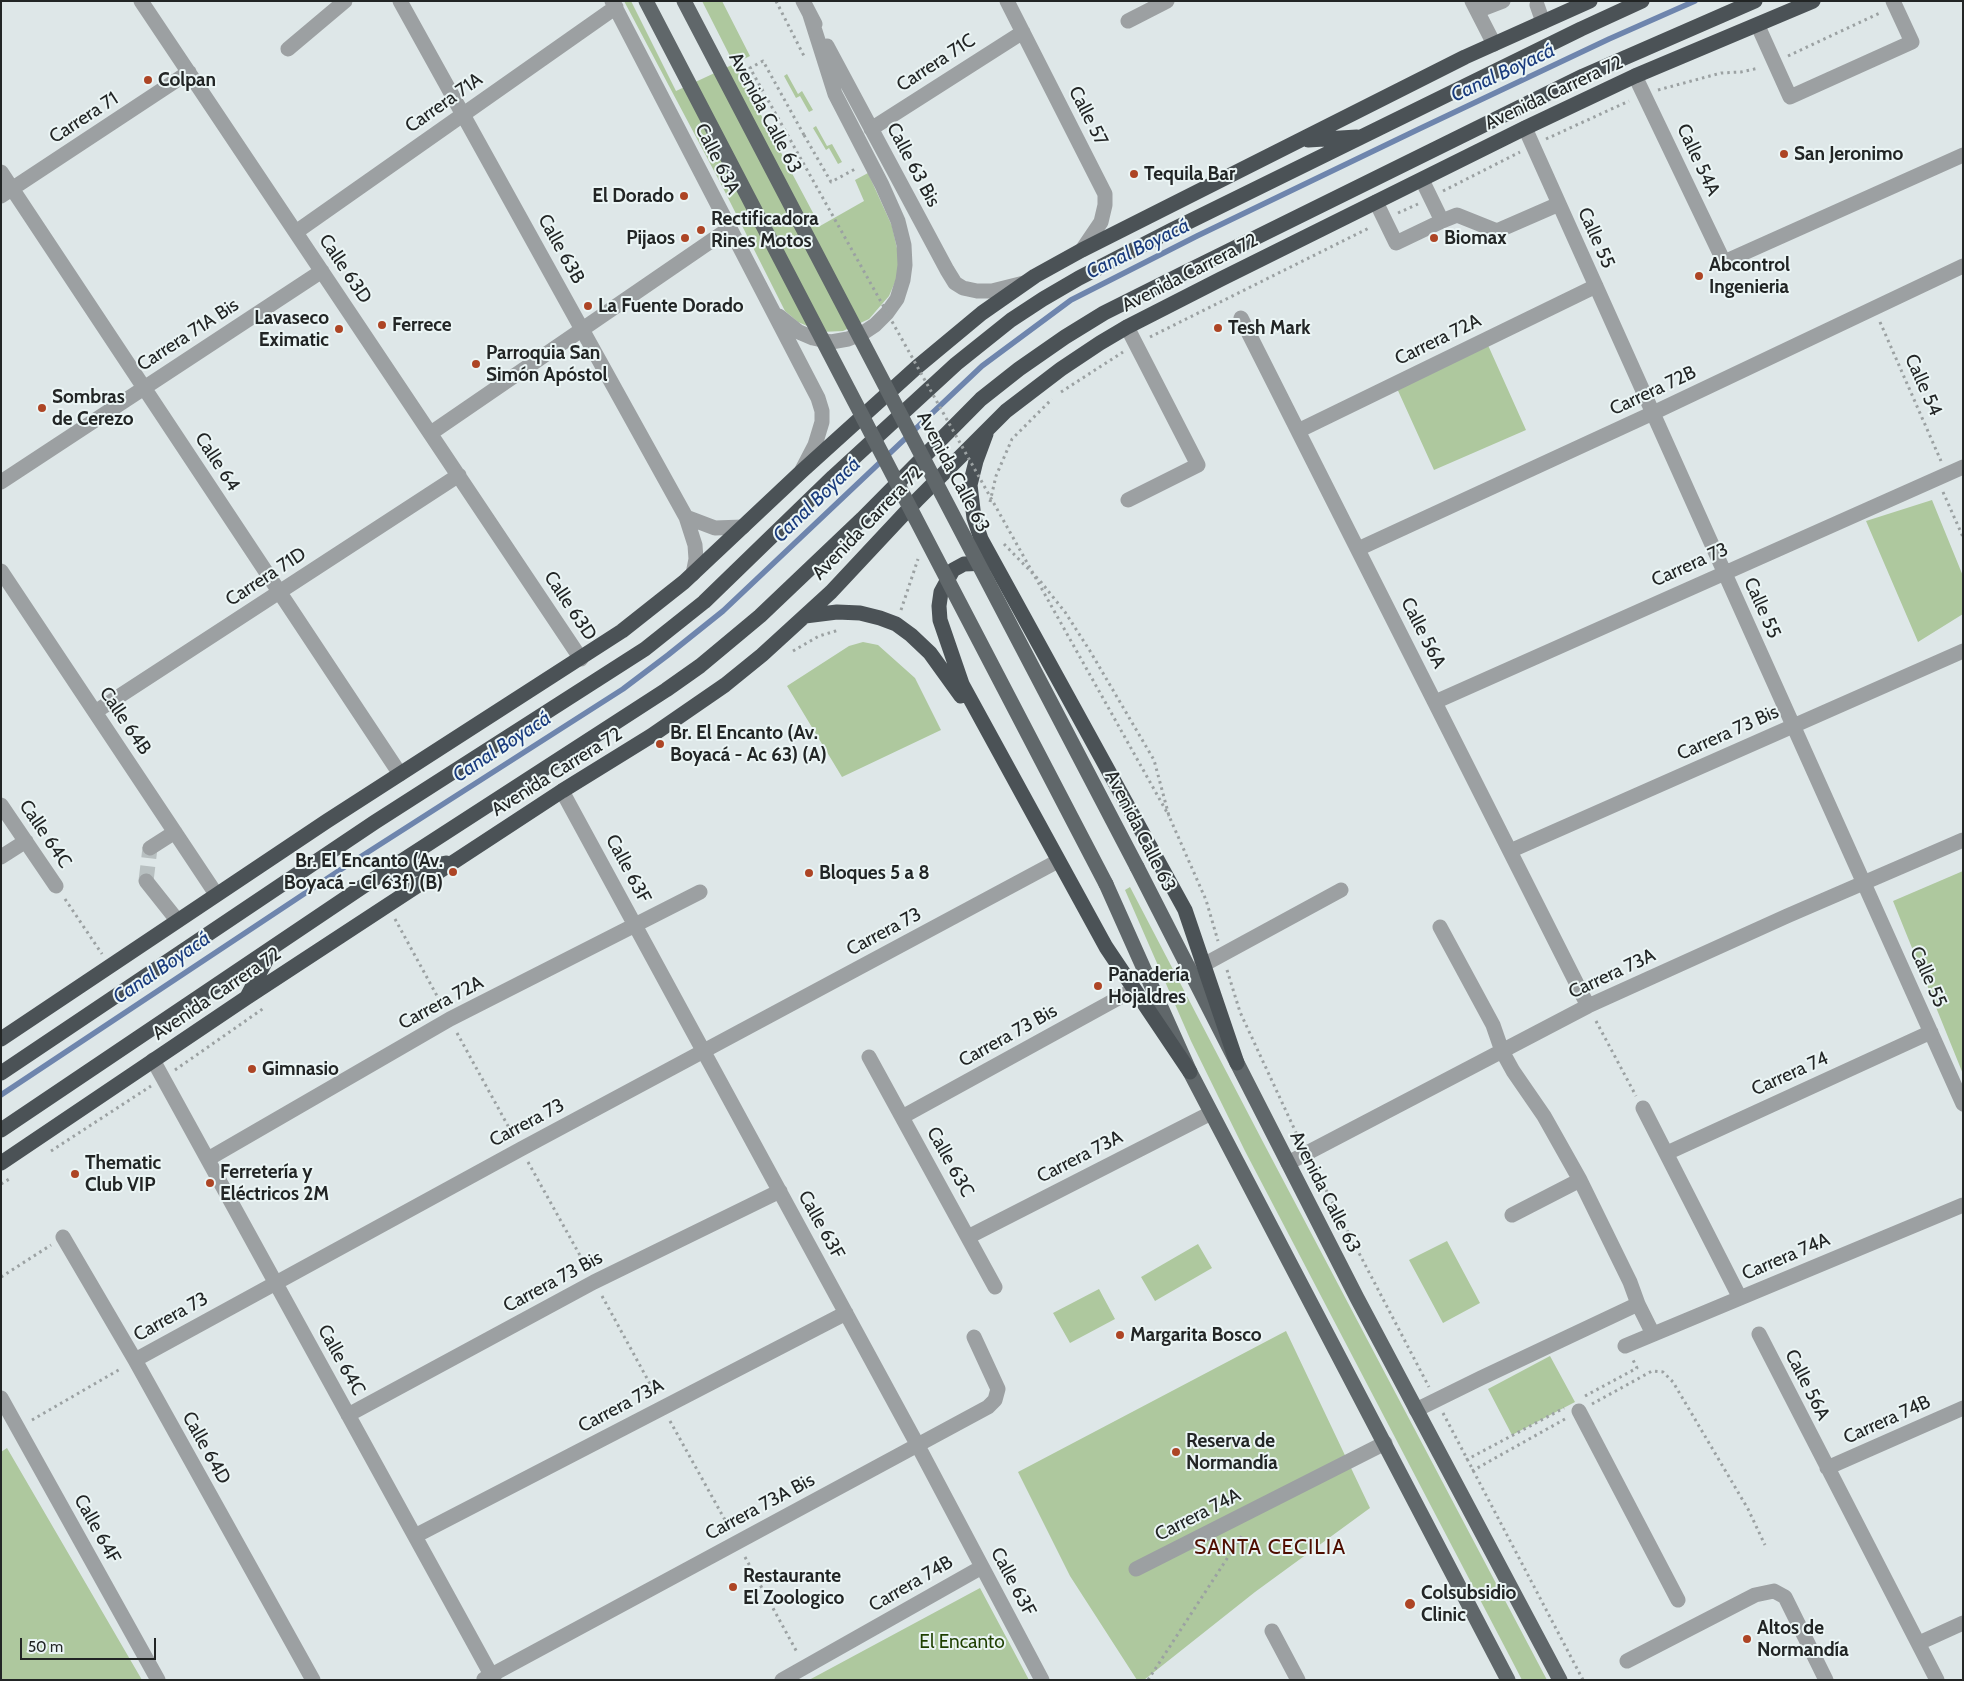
<!DOCTYPE html>
<html>
<head>
<meta charset="utf-8">
<style>
	body { margin:0 }
	#map { position:relative; width:1964px; height:1681px; overflow:hidden; background:#dee7e8; font-family:Cabin,sans-serif }
	canvas { display:block }
	.frame { position:absolute; inset:0; border:2px solid #222525; pointer-events:none }
	.scale { position:absolute; left:20px; top:1638px; width:136px; height:22px; box-sizing:border-box; border:2px solid #222525; border-top:0; padding-left:6px; font-size:15px; line-height:18px; white-space:nowrap; color:#222525; -webkit-text-stroke:4px #ebf5f5; paint-order:stroke }
</style>
</head>
<body>
<div id="map">
<canvas width="1964" height="1681"></canvas>
<div class="frame"></div>
<div class="scale">50 m</div>
</div>
<script>
const ctx = document.querySelector('canvas').getContext('2d');
ctx.lineJoin = 'round';
function fillPath(path, color) {
  ctx.fillStyle = color;
  ctx.fill(path, 'evenodd');
}
function toPath(rows) {
  const path = new Path2D();
  for (const r of rows) {
    path.moveTo(r[0], r[1]);
    for (let i = 2; i < r.length; i += 2) path.lineTo(r[i], r[i + 1]);
  }
  return path;
}
function trace(path, color, width, dash) {
  ctx.strokeStyle = color;
  ctx.lineWidth = width;
  ctx.lineCap = dash ? 'butt' : 'round';
  ctx.setLineDash(dash || []);
  ctx.stroke(path);
}
function drawText(font, color, halo, rows, align = 'center') {
  ctx.font = font + ' Cabin,sans-serif';
  ctx.lineWidth = 4;
  ctx.setLineDash([]);
  ctx.textBaseline = 'middle';
  ctx.strokeStyle = halo;
  ctx.fillStyle = color;
  for (const [text, x, y, turn = 0] of rows) {
    ctx.save();
    ctx.translate(x, y);
    ctx.rotate((+turn || 0) * Math.PI / 180);
    ctx.textAlign = isNaN(turn) ? turn : align;
    if (halo) ctx.strokeText(text, 0, 0);
    ctx.fillText(text, 0, 0);
    ctx.restore();
  }
}
fillPath(toPath([
	[624,1,631,1,676,91,734,64,702,1,722,1,750,56,734,64,820,226,864,201,855,180,868,173,892,226,898,253,898,275,889,296,869,319,843,331,821,332,798,322,785,311,722,186],
	[787,74,798,94,802,91,813,110,809,112,800,96,796,98,784,76],
	[816,126,827,146,832,144,842,162,838,164,829,148,826,150,813,128],
	[1487,343,1526,430,1434,470,1395,384],
	[1932,500,1963,576,1963,614,1918,642,1866,521],
	[863,642,878,645,915,678,941,730,842,777,787,686,849,646],
	[1963,871,1963,1074,1893,901],
	[1130,887,1263,1142,1547,1680,1522,1680,1509,1655,1245,1151,1191,1041,1125,890],
	[1447,1241,1480,1303,1443,1323,1409,1260],
	[1198,1244,1212,1268,1155,1301,1141,1277],
	[1099,1289,1115,1319,1070,1343,1053,1313],
	[1286,1331,1370,1508,1255,1592,1144,1680,1137,1680,1070,1576,1018,1472],
	[1550,1356,1575,1402,1512,1435,1488,1389],
	[7,1448,142,1680,1,1680,1,1452],
	[980,1588,1029,1680,809,1680]
]), '#aec89e');
trace(toPath([
	[1,1095,340,870,623,689,668,655,723,611,982,366,1071,300,1197,236,1419,129,1609,39,1695,1]
]), '#6e85ad', 5.5);
trace(toPath([
	[146,881,150,848]
]), '#b8c0c1', 15, [15, 8]);
trace(toPath([
	[776,1,804,56],
	[1788,56,1882,12],
	[1658,90,1721,73,1741,72,1759,68],
	[804,135,831,182,857,168],
	[1546,139,1629,101],
	[1443,191,1520,152],
	[1398,213,1418,204],
	[1880,322,1941,461],
	[1150,337,1371,227],
	[1061,392,1123,352],
	[1943,492,1963,537],
	[990,502,996,476,1012,439,1052,399],
	[1004,544,1041,582,1065,612,1090,651,1154,760,1169,816,1206,900,1218,941],
	[901,610,918,559],
	[793,651,819,636,839,630],
	[65,899,102,954],
	[395,919,442,1005],
	[1227,970,1240,1012,1299,1139],
	[1596,1021,1636,1096],
	[457,1033,513,1135],
	[175,1070,264,1008],
	[51,1151,151,1086],
	[528,1162,587,1268],
	[1314,1167,1429,1387],
	[1,1184,11,1178],
	[1,1277,51,1245],
	[602,1296,655,1393],
	[1585,1396,1637,1368,1633,1360],
	[1592,1404,1652,1371,1663,1372,1673,1382,1748,1509,1765,1545],
	[1443,1413,1583,1680],
	[32,1420,122,1368],
	[670,1421,730,1529],
	[1466,1460,1564,1408],
	[1472,1471,1565,1419],
	[745,1557,798,1654],
	[1148,1680,1243,1534]
]), '#9ba1a2', 3, [2.5, 4]);
trace(toPath([
	[141,1,581,659],
	[400,1,686,517,695,545,696,559,693,574],
	[612,1,818,398,822,411,822,422,815,445,802,470],
	[803,1,815,24],
	[1007,1,1105,194,1105,205,1101,222,1082,250],
	[1472,1,1494,44],
	[1537,5,1543,22],
	[1477,11,1503,1],
	[1128,21,1167,1],
	[1758,26,1790,97,1912,42,1893,1],
	[827,46,947,270,955,283,963,288,977,291,992,291,1024,283],
	[288,49,345,1],
	[1635,76,1724,262,1963,155],
	[1525,128,1963,1104],
	[871,129,1023,32],
	[1,172,400,774],
	[1,196,189,72],
	[1376,202,1396,243,1442,221,1422,180],
	[1442,221,1457,215,1497,231,1559,204],
	[296,232,616,7],
	[779,316,799,332,813,338,831,342,848,339,863,333,875,325,887,313,897,299,903,280,905,265,904,245,898,221,882,185,835,94,810,15],
	[1241,318,1588,1006],
	[1127,327,1198,465,1128,500],
	[1298,431,1596,286],
	[431,433,730,228],
	[1,482,322,271],
	[686,517,715,528,743,527],
	[1358,549,1653,413,1963,266],
	[1,571,216,894],
	[1435,702,1963,467],
	[95,712,459,475],
	[562,791,917,1444,1042,1680],
	[1,805,56,886],
	[150,848,175,832],
	[1510,851,1963,651],
	[1,857,26,841],
	[146,881,177,920],
	[1194,970,1341,890],
	[869,1057,995,1287],
	[153,1060,494,1680],
	[1643,1108,1740,1298],
	[902,1117,1133,990],
	[1667,1153,1931,1032],
	[208,1159,450,1019,700,892],
	[1288,1163,1588,1006,1787,916,1963,840],
	[1512,1215,1580,1180],
	[63,1237,135,1360,313,1680],
	[968,1237,1211,1113],
	[1638,1304,1653,1334],
	[1759,1334,1937,1680],
	[1625,1346,1963,1205],
	[135,1360,521,1149,1058,861],
	[1,1398,158,1680],
	[1416,1410,1481,1378,1638,1304,1630,1282,1580,1180,1544,1116,1513,1071,1502,1051,1493,1025,1440,927],
	[1579,1411,1678,1600],
	[348,1415,594,1282,780,1191],
	[1827,1468,1963,1408],
	[415,1536,846,1313],
	[1136,1569,1385,1443],
	[1272,1631,1298,1680],
	[1919,1643,1963,1623],
	[1627,1661,1755,1595,1774,1591,1785,1597,1826,1680],
	[484,1679,988,1407,995,1400,998,1389,974,1337],
	[782,1680,982,1567]
]), '#9ca0a2', 15);
trace(toPath([
	[1137,867,1357,1298,1560,1680],
	[1106,884,1190,1072,1508,1680]
]), '#60676a', 15);
trace(toPath([
	[1308,140,1357,137],
	[986,434,976,461,970,485,974,518,981,539,1185,910,1237,1063],
	[989,563,964,564,953,570,941,592,939,606,940,620,962,684,1106,947,1190,1072],
	[805,616,837,612,860,613,880,618,896,624,911,635,930,653,961,696],
	[386,875,446,863],
	[247,997,272,949],
	[1,1039,327,821,622,631,684,582,802,471,917,367,982,313,1035,276,1082,250,1465,57,1590,1],
	[1,1073,375,822,645,649,704,602,833,477,956,364,1011,320,1043,299,1079,278,1172,230,1581,29,1642,1],
	[1,1130,377,877,666,690,700,666,760,616,862,519,981,399,1019,369,1065,337,1104,313,1184,273,1583,76,1755,1],
	[1,1163,246,998,562,791,651,736,725,685,762,655,831,592,918,499,1006,411,1061,369,1100,343,1127,327,1221,279,1525,128,1635,76,1813,1]
]), '#4b5256', 15);
trace(toPath([
	[804,135,763,61,750,68,1169,816]
]), '#9ba1a2', 3, [2.5, 4]);
trace(toPath([
	[646,1,1106,884],
	[684,1,1137,867]
]), '#60676a', 15);
for (const [x, y, r, color] of [
	[148,80,5,"#ad4525"],
	[1784,154,5,"#ad4525"],
	[1134,174,5,"#ad4525"],
	[684,196,5,"#ad4525"],
	[701,230,5,"#ad4525"],
	[685,238,5,"#ad4525"],
	[1434,238,5,"#ad4525"],
	[1699,276,5,"#ad4525"],
	[588,306,5,"#ad4525"],
	[382,325,5,"#ad4525"],
	[1218,328,5,"#ad4525"],
	[339,329,5,"#ad4525"],
	[476,364,5,"#ad4525"],
	[42,408,5,"#ad4525"],
	[660,744,5,"#ad4525"],
	[453,872,5,"#ad4525"],
	[809,873,5,"#ad4525"],
	[1098,986,5,"#ad4525"],
	[252,1069,5,"#ad4525"],
	[75,1174,5,"#ad4525"],
	[210,1183,5,"#ad4525"],
	[1120,1335,5,"#ad4525"],
	[1176,1452,5,"#ad4525"],
	[733,1587,5,"#ad4525"],
	[1410,1604,6,"#ad4525"],
	[1747,1639,5,"#ad4525"]
]) {
  const dot = new Path2D();
  dot.arc(x, y, r, 0, 2 * Math.PI);
  ctx.fillStyle = color;
  ctx.fill(dot);
  trace(dot, '#ebf5f5', 2);
}
drawText('19px', '#222525', '#ebf5f5', [
	["Carrera 71C",936,63,-33],
	["Avenida Carrera 72",1554,93,-25],
	["Carrera 71A",444,103,-35],
	["Avenida Calle 63",765,113,62],
	["Calle 57",1088,116,63],
	["Carrera 71",84,118,-33],
	["Calle 63A",717,159,63],
	["Calle 54A",1698,160,65],
	["Calle 63 Bis",913,165,62],
	["Calle 55",1596,238,66],
	["Calle 63B",561,249,61],
	["Calle 63D",345,269,56],
	["Avenida Carrera 72",1190,273,-27],
	["Carrera 71A Bis",188,335,-33],
	["Carrera 72A",1438,340,-26],
	["Calle 54",1923,385,66],
	["Carrera 72B",1653,391,-25],
	["Calle 64",217,462,57],
	["Avenida Calle 63",953,472,62],
	["Avenida Carrera 72",868,523,-46],
	["Carrera 73",1690,565,-24],
	["Carrera 71D",266,577,-33],
	["Calle 63D",570,606,56],
	["Calle 55",1762,608,66],
	["Calle 56A",1423,633,63],
	["Calle 64B",125,721,56],
	["Carrera 73 Bis",1728,733,-24],
	["Avenida Carrera 72",557,772,-32],
	["Avenida Calle 63",1140,831,63],
	["Calle 64C",45,834,56],
	["Calle 63F",628,869,62],
	["Carrera 73",884,932,-28],
	["Carrera 73A",1612,974,-25],
	["Calle 55",1928,977,66],
	["Avenida Carrera 72",217,994,-34],
	["Carrera 72A",441,1003,-28],
	["Carrera 73 Bis",1008,1036,-29],
	["Carrera 74",1790,1074,-24],
	["Carrera 73",527,1123,-28],
	["Carrera 73A",1080,1157,-27],
	["Calle 63C",950,1162,61],
	["Avenida Calle 63",1325,1192,63],
	["Calle 63F",821,1225,61],
	["Carrera 74A",1786,1257,-23],
	["Carrera 73 Bis",553,1282,-28],
	["Carrera 73",171,1317,-29],
	["Calle 64C",341,1360,61],
	["Calle 56A",1807,1385,63],
	["Carrera 73A",621,1406,-28],
	["Carrera 74B",1887,1420,-24],
	["Calle 64D",206,1448,61],
	["Carrera 73A Bis",760,1507,-28],
	["Carrera 74A",1198,1515,-27],
	["Calle 64F",97,1529,61],
	["Calle 63F",1013,1582,62],
	["Carrera 74B",911,1584,-30]
]);
drawText('bold 19px', '#222525', '#ebf5f5', [
	["Colpan",158,80],
	["San Jeronimo",1794,154],
	["Tequila Bar",1144,174],
	["El Dorado",674,196,"right"],
	["Rectificadora",711,219],
	["Rines Motos",711,241],
	["Pijaos",675,238,"right"],
	["Biomax",1444,238],
	["Abcontrol",1709,265],
	["Ingenieria",1709,287],
	["La Fuente Dorado",598,306],
	["Lavaseco",329,318,"right"],
	["Eximatic",329,340,"right"],
	["Ferrece",392,325],
	["Tesh Mark",1228,328],
	["Parroquia San",486,353],
	["Simón Apóstol",486,375],
	["Sombras",52,397],
	["de Cerezo",52,419],
	["Br. El Encanto (Av.",670,733],
	["Boyacá - Ac 63) (A)",670,755],
	["Br. El Encanto (Av.",443,861,"right"],
	["Boyacá - Cl 63f) (B)",443,883,"right"],
	["Bloques 5 a 8",819,873],
	["Panadería",1108,975],
	["Hojaldres",1108,997],
	["Gimnasio",262,1069],
	["Thematic",85,1163],
	["Club VIP",85,1185],
	["Ferretería y",220,1172],
	["Eléctricos 2M",220,1194],
	["Margarita Bosco",1130,1335],
	["Reserva de",1186,1441],
	["Normandía",1186,1463],
	["Restaurante",743,1576],
	["El Zoologico",743,1598],
	["Colsubsidio",1421,1593],
	["Clinic",1421,1615],
	["Altos de",1757,1628],
	["Normandía",1757,1650]
], 'left');
drawText('19px', '#1f3f00', '#ebf5f5', [
	["El Encanto",962,1642]
]);
drawText('italic 20px', '#193b7e', '#ebf5f5', [
	["Canal Boyacá",1503,73,-25],
	["Canal Boyacá",1138,249,-26],
	["Canal Boyacá",817,500,-44],
	["Canal Boyacá",502,747,-33],
	["Canal Boyacá",162,968,-34]
]);
ctx.letterSpacing = '1px';
drawText('21px', '#4f0e00', '#ebf5f5', [
	["SANTA CECILIA",1270,1548]
]);
ctx.letterSpacing = '0px';
</script>
</body>
</html>
